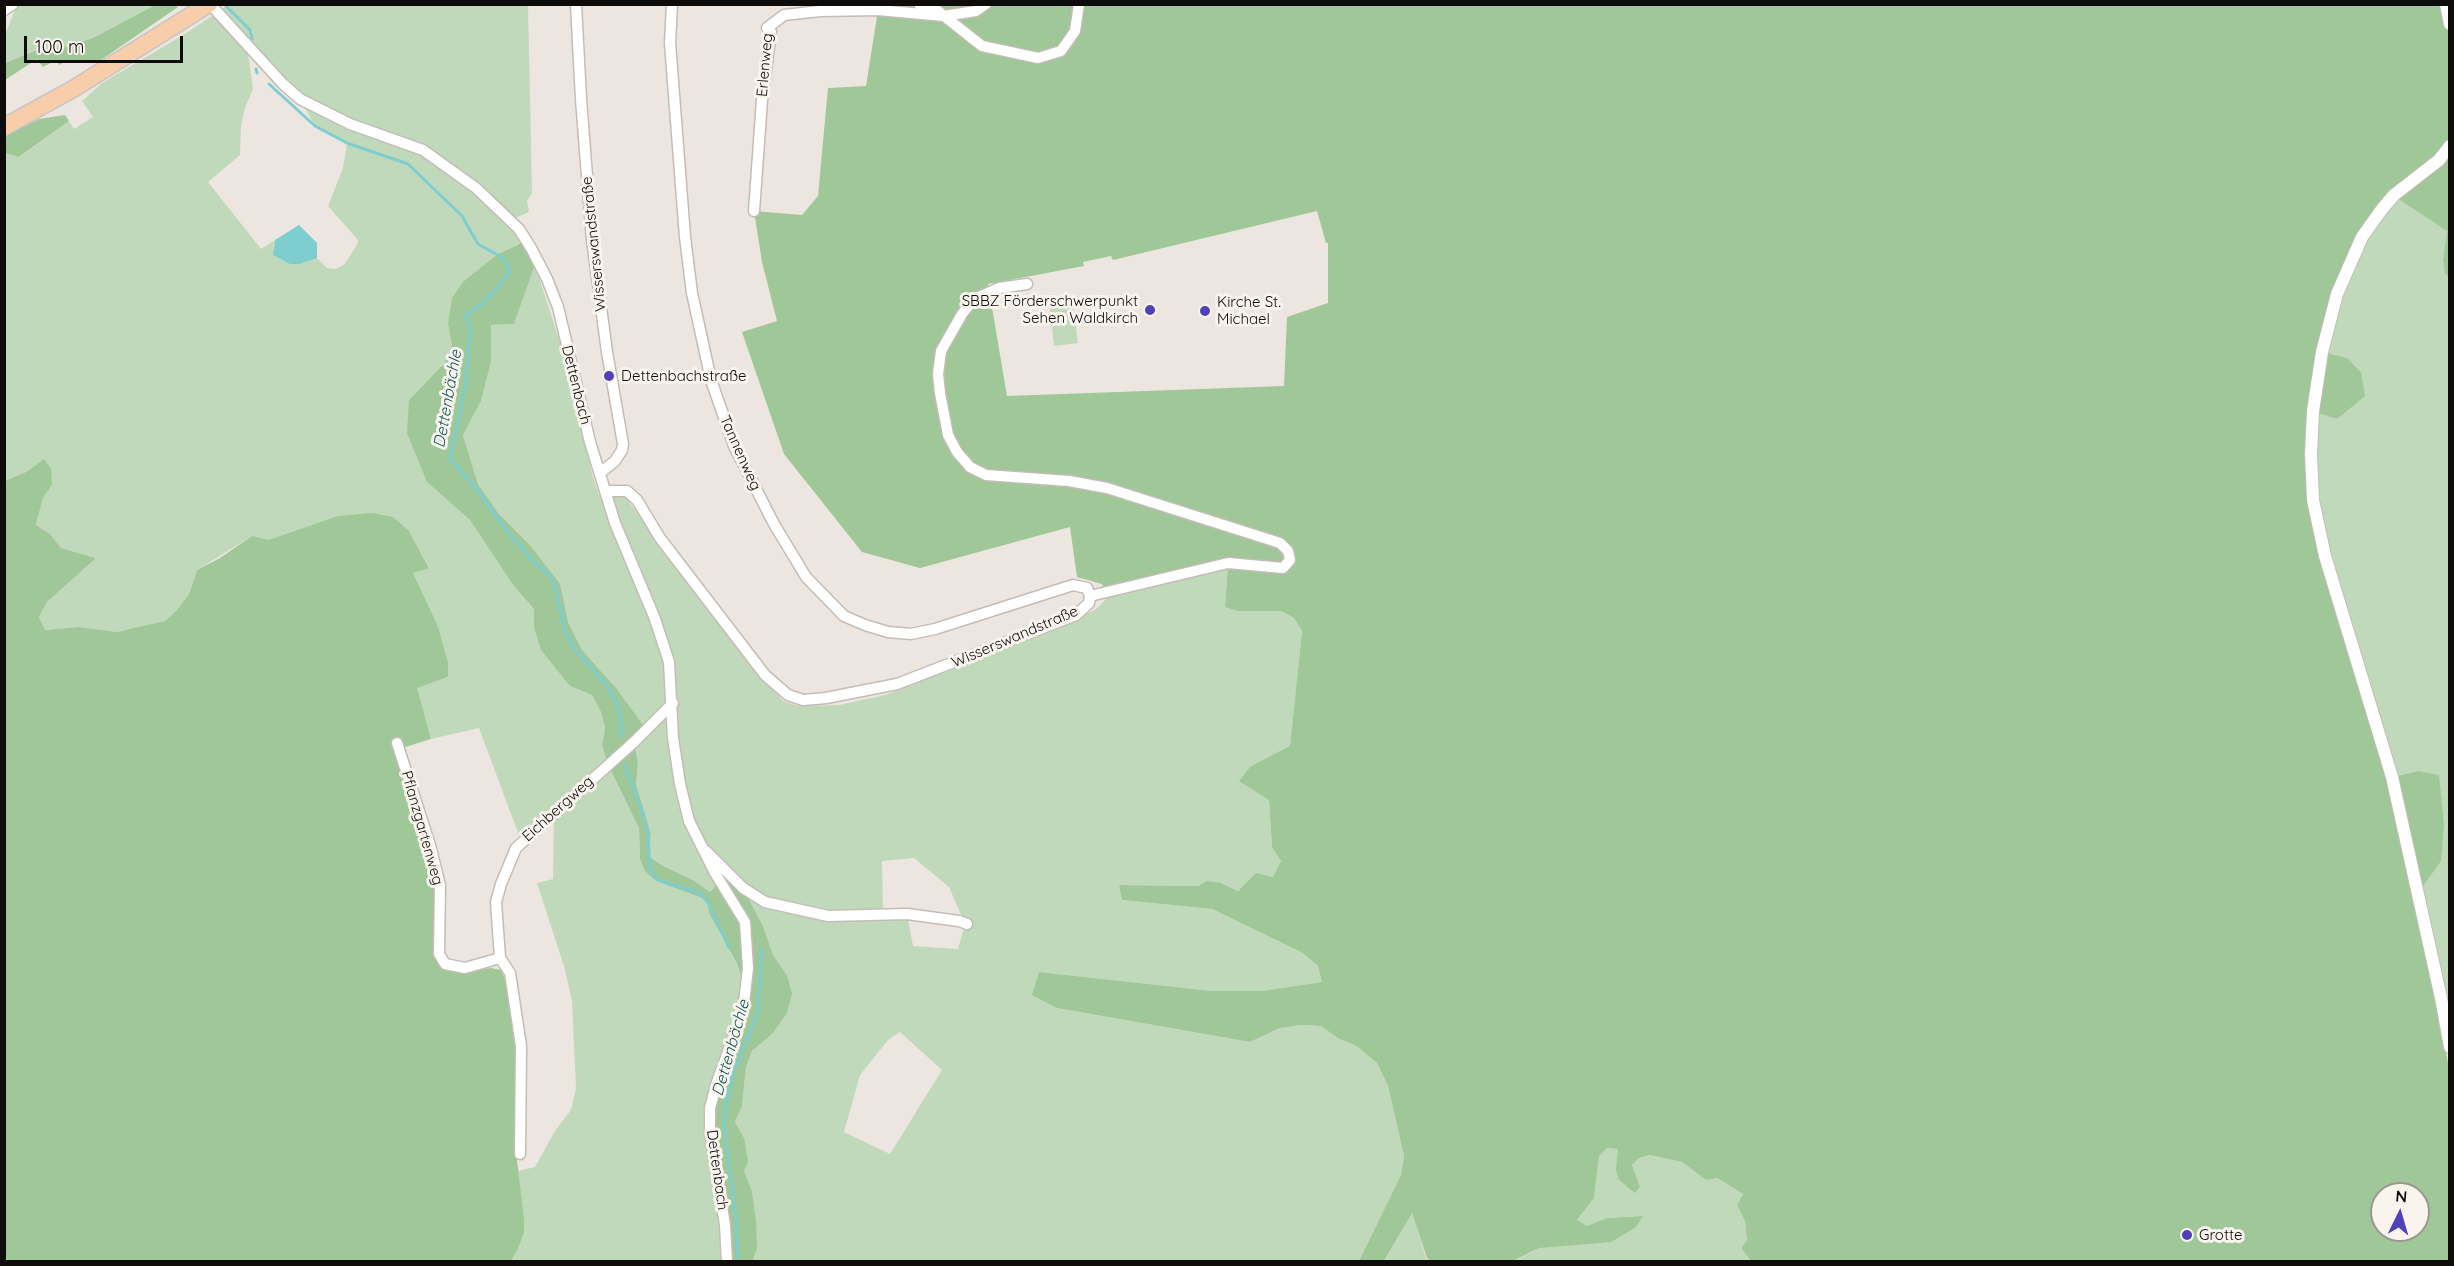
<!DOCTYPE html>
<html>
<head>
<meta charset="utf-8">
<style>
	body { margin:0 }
	#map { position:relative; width:2454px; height:1266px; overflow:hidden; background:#ede6e0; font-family:Quicksand,sans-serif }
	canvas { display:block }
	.frame { position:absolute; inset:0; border:6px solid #0e0c0a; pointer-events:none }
	.north { position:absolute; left:2370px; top:1182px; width:60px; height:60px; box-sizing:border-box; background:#faf4ee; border:2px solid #9c9793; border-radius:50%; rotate:5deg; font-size:16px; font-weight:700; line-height:24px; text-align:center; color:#0e0c0a }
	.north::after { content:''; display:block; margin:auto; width:21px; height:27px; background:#4f41b8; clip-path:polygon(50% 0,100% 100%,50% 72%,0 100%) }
	.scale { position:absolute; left:24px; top:36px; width:159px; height:27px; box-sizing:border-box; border:3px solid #0e0c0a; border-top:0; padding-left:8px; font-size:18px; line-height:21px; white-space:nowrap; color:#0e0c0a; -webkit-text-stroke:4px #faf4ee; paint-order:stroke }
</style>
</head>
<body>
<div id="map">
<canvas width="2454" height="1266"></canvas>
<div class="frame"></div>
<div class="north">N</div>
<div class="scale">100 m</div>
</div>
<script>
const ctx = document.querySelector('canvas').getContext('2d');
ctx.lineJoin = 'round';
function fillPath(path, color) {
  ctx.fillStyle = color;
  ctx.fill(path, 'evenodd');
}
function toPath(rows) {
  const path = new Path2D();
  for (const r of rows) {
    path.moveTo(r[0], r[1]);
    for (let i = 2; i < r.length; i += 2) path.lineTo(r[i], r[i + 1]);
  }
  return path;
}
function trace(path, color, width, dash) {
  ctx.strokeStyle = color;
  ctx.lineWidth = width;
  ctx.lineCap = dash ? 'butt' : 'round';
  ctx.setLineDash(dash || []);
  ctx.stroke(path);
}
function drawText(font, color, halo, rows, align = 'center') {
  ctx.font = font + ' Quicksand,sans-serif';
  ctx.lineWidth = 6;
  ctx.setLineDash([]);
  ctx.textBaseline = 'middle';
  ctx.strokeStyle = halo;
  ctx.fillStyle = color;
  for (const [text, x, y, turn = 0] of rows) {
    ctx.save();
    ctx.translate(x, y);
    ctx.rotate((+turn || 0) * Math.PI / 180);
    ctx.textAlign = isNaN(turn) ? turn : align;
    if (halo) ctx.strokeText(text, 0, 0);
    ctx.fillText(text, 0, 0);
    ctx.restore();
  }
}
fillPath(toPath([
	[17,5,155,5,93,38,66,47,37,50,5,63,5,35],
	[228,5,528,5,532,193,527,201,529,212,511,220,524,242,498,254,448,324,452,345,445,361,409,400,427,482,470,520,513,585,534,609,534,627,570,686,592,695,601,712,605,729,602,745,639,828,640,859,656,881,707,900,709,913,737,965,746,991,736,1034,727,1261,510,1261,517,1251,524,1233,524,1218,518,1171,535,1167,555,1131,571,1110,576,1088,572,1001,564,966,537,883,553,879,554,812,550,809,520,838,479,728,431,739,416,688,448,677,448,662,438,626,413,573,429,567,409,531,269,541,252,536,197,570,189,594,177,610,165,621,137,629,116,632,79,627,45,630,39,617,47,602,96,558,61,548,50,534,36,525,43,498,52,485,43,460,26,472,5,481,5,153,20,157,69,121,74,129,93,117,82,101,102,83,185,34],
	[247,46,300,99,315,126,347,143,343,168,328,206,358,240,357,245,344,265,336,269,327,268,317,258,300,264,282,260,273,248,275,240,261,249,208,182,240,155,241,126,245,108,253,89],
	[2394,195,2447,231,2443,260,2445,274,2449,278,2450,992,2441,998,2418,893,2418,771,2392,777,2319,530,2313,411,2361,372,2347,359,2322,352,2362,237],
	[535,265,567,364,593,477,599,495,624,495,758,673,783,701,798,706,839,705,885,695,972,662,1095,610,1106,599,1106,592,1228,563,1225,607,1237,611,1281,611,1294,618,1302,631,1290,747,1251,766,1269,799,1272,846,1281,861,1273,877,1256,874,1238,891,1221,883,1198,886,1119,885,1122,900,1212,909,1303,953,1318,966,1322,982,1262,991,1212,991,1039,972,1057,1008,1250,1042,1280,1028,1301,1025,1321,1026,1339,1039,1355,1045,1377,1063,1388,1086,1404,1156,1401,1175,1359,1261,753,1261,757,1248,752,1191,744,1171,744,1138,735,1122,742,1106,746,1067,752,1051,772,1034,787,975,773,955,763,926,743,888,728,873,710,892,693,880,663,866,648,854,651,834,636,784,638,764,634,742,646,729,617,689,582,650,568,622,559,584,530,545,499,514,478,484,463,435,481,401,491,362,491,325,514,324],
	[914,858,949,887,965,924,958,949,913,946,907,914,883,913,882,861],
	[900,1032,942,1070,890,1154,844,1132,860,1075,888,1040],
	[1073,305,1078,343,1054,346,1050,308],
	[1607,1148,1618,1149,1635,1192,1640,1187,1632,1165,1639,1158,1650,1155,1682,1162,1706,1180,1717,1178,1743,1194,1737,1205,1745,1221,1747,1240,1741,1248,1751,1261,1513,1262,1539,1248,1636,1227,1642,1216,1607,1218,1586,1227,1577,1220,1594,1198,1599,1155],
	[1412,1212,1426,1258,1430,1261,1384,1262]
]), '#c0d9ba');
fillPath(toPath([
	[155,5,173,5,178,7,101,60,67,60,59,65,56,60,43,67,37,59,5,80,5,63,37,50,66,47,93,38],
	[876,5,2449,5,2449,278,2445,274,2443,260,2447,231,2394,196,2362,237,2322,352,2347,358,2361,372,2365,396,2337,419,2313,411,2313,500,2393,777,2418,771,2439,775,2444,824,2441,861,2418,893,2449,1069,2449,1261,1751,1261,1741,1248,1747,1240,1745,1221,1737,1205,1743,1194,1717,1178,1706,1180,1682,1162,1650,1155,1639,1158,1632,1165,1640,1187,1635,1193,1619,1180,1616,1170,1618,1149,1607,1148,1599,1156,1594,1198,1577,1220,1587,1226,1607,1218,1643,1216,1636,1227,1611,1242,1539,1248,1513,1261,1430,1261,1427,1258,1412,1213,1384,1261,1359,1261,1401,1175,1404,1156,1388,1086,1377,1063,1355,1045,1339,1039,1321,1026,1301,1025,1280,1028,1250,1042,1057,1008,1032,995,1039,972,1212,991,1262,991,1322,982,1318,966,1303,953,1212,909,1122,900,1119,885,1198,886,1207,881,1221,883,1238,891,1256,873,1273,877,1281,861,1272,847,1269,800,1239,781,1251,766,1290,746,1302,631,1294,618,1281,611,1237,611,1225,607,1228,564,1106,592,1102,584,1077,577,1070,527,920,568,862,552,784,454,742,332,777,321,762,262,754,211,802,215,818,196,828,88,866,86,878,10],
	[1317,211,1326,243,1328,243,1328,303,1287,317,1284,386,1007,396,988,284,1084,266,1083,262,1111,256,1113,260],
	[2382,1194,2418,1194,2418,1230,2382,1230],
	[65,115,69,121,19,157,5,153,5,136,39,119],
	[524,242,535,265,514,324,491,325,491,362,481,401,463,435,478,484,499,514,530,545,560,584,568,622,582,650,617,689,646,729,634,742,638,764,636,784,651,834,648,855,663,866,693,880,710,892,728,873,743,888,763,926,773,955,787,975,792,994,787,1013,772,1034,752,1051,746,1067,742,1106,735,1122,744,1138,748,1162,744,1171,752,1191,756,1222,757,1248,753,1261,727,1261,710,1108,746,991,737,964,709,913,707,900,656,881,645,871,640,859,639,828,608,764,602,745,605,728,601,712,592,695,570,686,541,650,534,627,534,609,513,585,470,520,427,482,407,433,409,400,445,362,452,345,448,324,452,298,463,282,498,254],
	[44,459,51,469,52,485,43,498,36,525,50,534,61,548,96,558,47,602,39,617,45,630,79,627,117,632,165,621,177,610,189,594,197,570,220,558,252,536,269,540,338,516,372,513,393,517,409,531,429,568,413,573,438,626,448,662,448,677,417,688,431,739,399,749,429,854,436,891,436,960,445,969,464,972,491,968,501,970,507,984,518,1045,516,1152,524,1218,524,1233,517,1251,510,1262,5,1262,5,481,26,472]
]), '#9fc797');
fillPath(toPath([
	[299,225,317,243,317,258,300,264,290,264,273,255,275,240]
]), '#7eced0');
trace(toPath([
	[224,4,250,30,252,39],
	[256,69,257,73],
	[269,84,315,126,347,143,408,164,462,216,478,244,503,258,509,269,508,275,485,302,466,314,470,329,466,382,450,459,475,487,507,531,539,567,548,573,555,586,565,630,574,648,607,686,616,701,621,719,621,736],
	[625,765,643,813,648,833,650,871,658,880,700,893,709,904,729,948],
	[738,1262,736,1218,724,1126,726,1104,733,1073,758,1012,762,949]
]), '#7eced0', 3);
const minor = toPath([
	[210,4,283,84,300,99,350,124,423,150,476,188,519,229,531,248,547,279,558,307,590,442,615,523,655,619,669,662,673,738,680,784,689,821,715,873,745,922,748,968,743,1011,717,1082,710,1108,710,1132,725,1225,727,1262],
	[576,4,581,99,592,240,607,352,623,444,622,450,615,461,600,473],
	[672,4,670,43,685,237,692,293,711,380,734,446,774,524,806,577,844,616,865,625,888,632,911,634,935,629,1073,585,1087,588,1090,596],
	[919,4,934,8,944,16,976,11,986,4],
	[4,10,13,4],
	[754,211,762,100,771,32,767,28,784,15,820,11,878,10,944,16,982,46,1038,58,1061,51,1075,31,1079,4],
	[1027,284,999,288,974,299,962,314,941,351,938,374,940,393,948,435,957,452,970,467,986,475,1069,481,1107,488,1280,543,1288,551,1290,560,1283,568,1228,563,1090,596],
	[605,491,627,491,637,500,660,538,765,675,788,695,803,700,826,698,897,684,1076,615,1089,603,1090,596],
	[397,743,430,845,440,885,439,954,445,964,465,968,500,958],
	[706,851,743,888,765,902,828,916,907,914,959,921,967,924],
	[520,1154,521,1046,510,973,500,958,496,902,501,884,516,848,634,742,673,703]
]);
const tertiary = toPath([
	[2446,4,2450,24],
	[2450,146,2439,160,2394,195,2382,209,2362,237,2337,294,2322,352,2313,411,2311,454,2313,500,2325,556,2392,777,2441,998,2450,1047]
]);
const trunk = toPath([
	[4,127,73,89,209,4]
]);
trace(minor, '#c4bdb7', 13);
trace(tertiary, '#c4bdb7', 14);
trace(trunk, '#c5c5c4', 19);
trace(minor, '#fff', 10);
trace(tertiary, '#fff', 12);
trace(trunk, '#f8ceaa', 16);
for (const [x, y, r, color] of [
	[1150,310,6,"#4f41b8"],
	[1205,311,6,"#4f41b8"],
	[609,376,6,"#4f41b8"],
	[2187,1235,6,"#4f41b8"]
]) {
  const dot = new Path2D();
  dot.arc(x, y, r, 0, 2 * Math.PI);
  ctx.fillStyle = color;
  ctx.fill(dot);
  trace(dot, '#faf4ee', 2);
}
drawText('15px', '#0e0c0a', '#faf4ee', [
	["Erlenweg",765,65,-85],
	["Wisserswandstraße",594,244,-96],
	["Dettenbach",576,385,76],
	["Tannenweg",740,453,66],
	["Wisserswandstraße",1015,637,-23],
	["Eichbergweg",558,809,-42],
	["Pflanzgartenweg",422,828,74],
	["Dettenbach",717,1170,82]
]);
drawText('15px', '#0e0c0a', '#faf4ee', [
	["SBBZ Förderschwerpunkt",1138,301,"right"],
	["Sehen Waldkirch",1138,318,"right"],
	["Kirche St.",1217,302],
	["Michael",1217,319],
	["Dettenbachstraße",621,376],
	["Grotte",2199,1235]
], 'left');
drawText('italic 16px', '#105759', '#faf4ee', [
	["Dettenbächle",448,399,-80],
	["Dettenbächle",731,1048,-74]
]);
</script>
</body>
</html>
